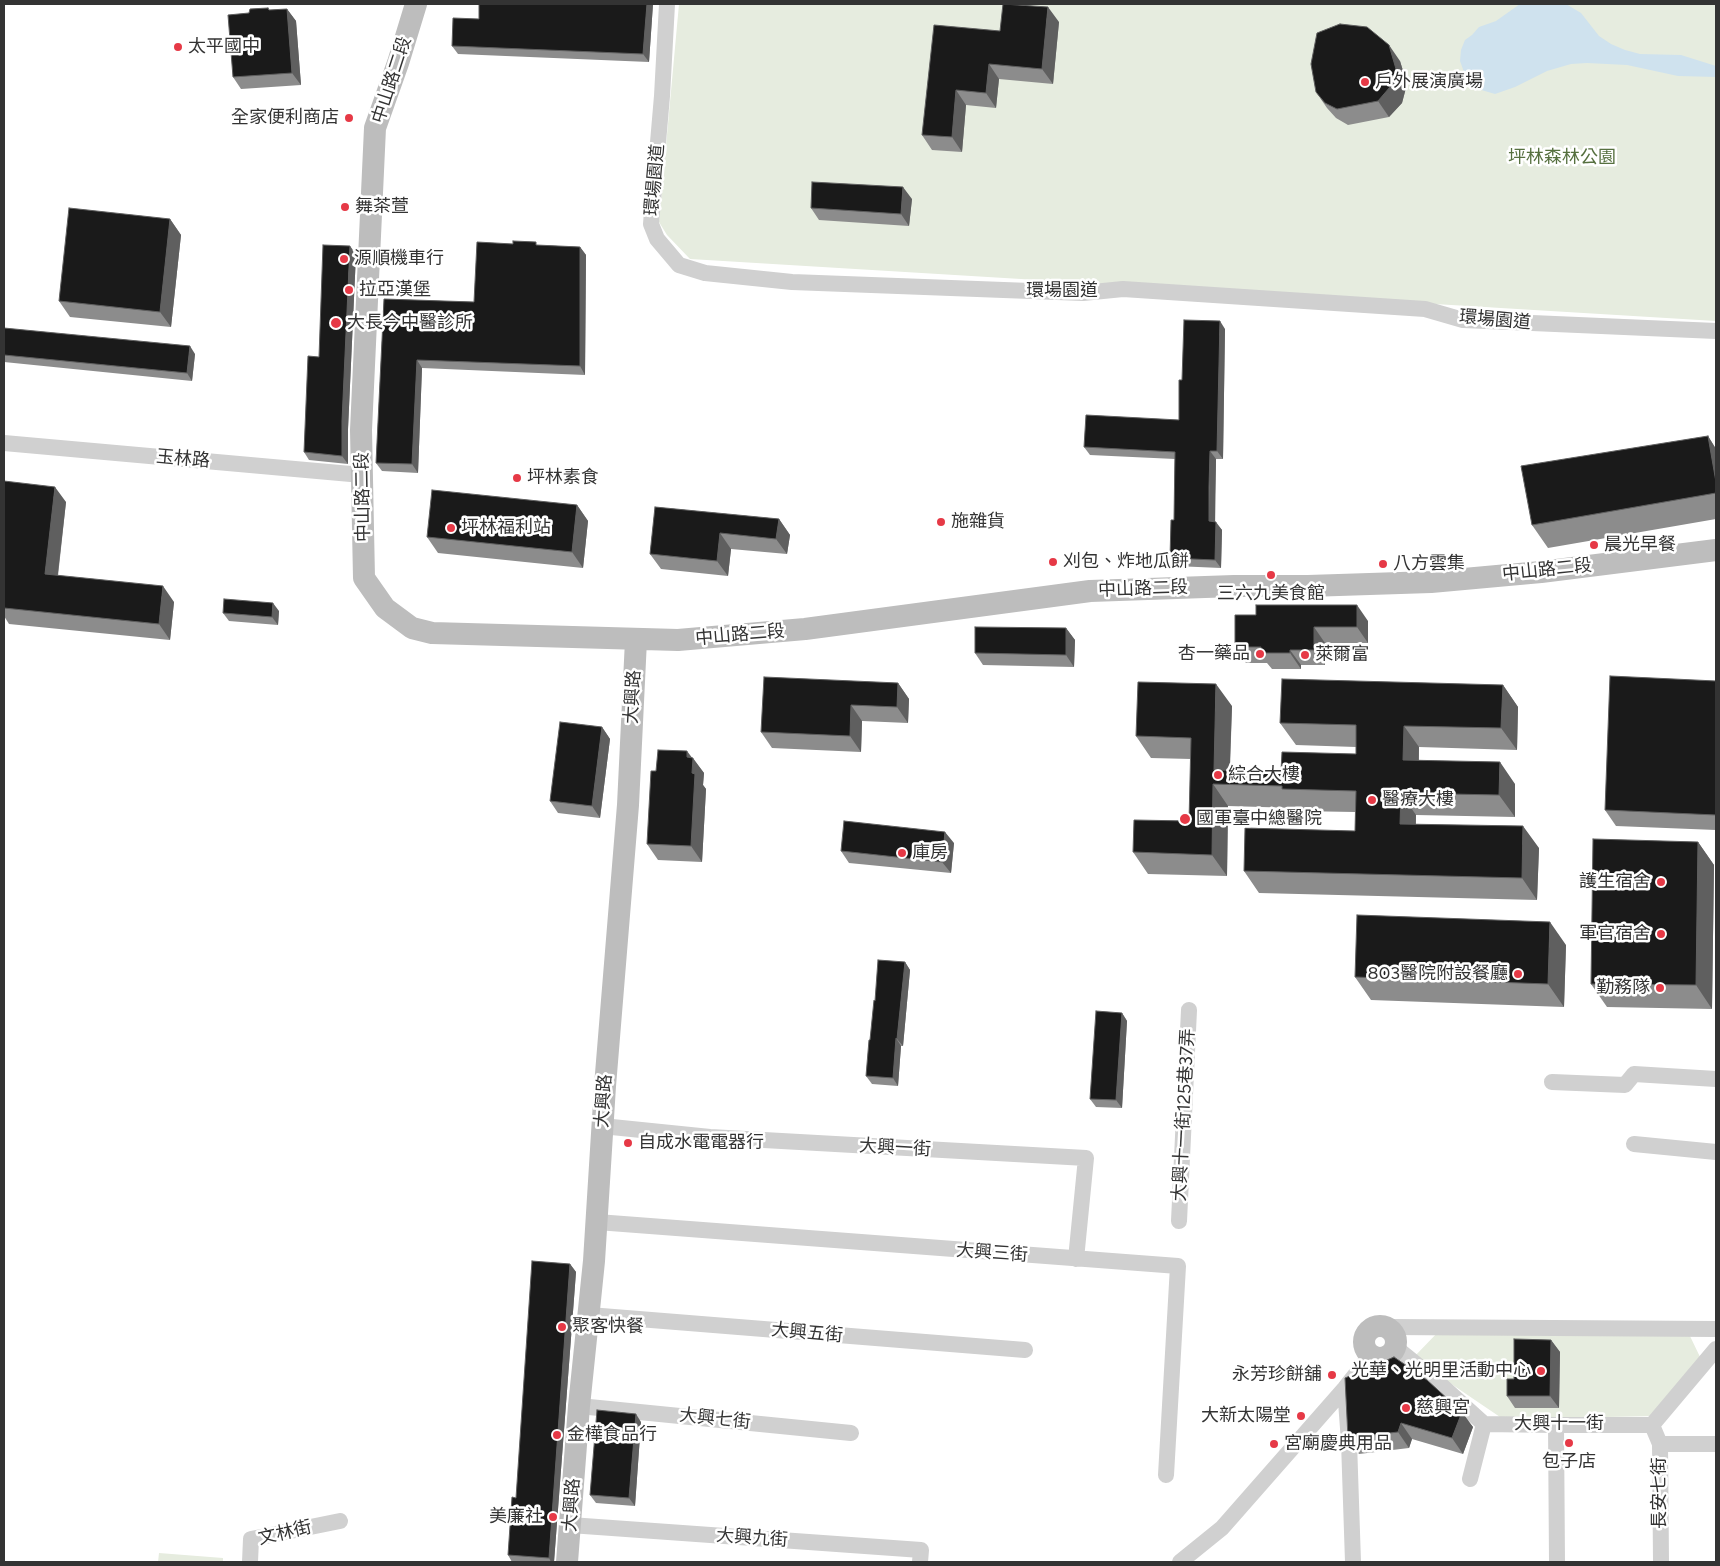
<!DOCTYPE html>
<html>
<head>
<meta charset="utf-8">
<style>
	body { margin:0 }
	#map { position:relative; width:1720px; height:1566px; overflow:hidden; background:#fff; font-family:Figtree,sans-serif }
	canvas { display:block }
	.frame { position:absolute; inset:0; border:5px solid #333; pointer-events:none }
</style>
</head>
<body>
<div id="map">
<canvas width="1720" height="1566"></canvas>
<div class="frame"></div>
</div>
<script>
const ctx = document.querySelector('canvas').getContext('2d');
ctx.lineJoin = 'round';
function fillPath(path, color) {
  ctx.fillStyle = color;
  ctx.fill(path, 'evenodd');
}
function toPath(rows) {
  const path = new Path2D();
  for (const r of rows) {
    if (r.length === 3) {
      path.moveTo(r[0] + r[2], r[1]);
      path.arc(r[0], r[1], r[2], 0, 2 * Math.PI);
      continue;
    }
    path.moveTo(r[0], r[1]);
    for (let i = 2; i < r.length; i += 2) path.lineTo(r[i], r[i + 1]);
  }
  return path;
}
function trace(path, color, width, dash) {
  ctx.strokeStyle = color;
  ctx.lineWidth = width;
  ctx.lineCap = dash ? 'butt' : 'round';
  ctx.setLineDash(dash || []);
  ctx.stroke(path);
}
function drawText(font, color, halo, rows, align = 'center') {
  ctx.font = font + ' Figtree,"Noto Sans TC",sans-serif';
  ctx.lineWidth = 5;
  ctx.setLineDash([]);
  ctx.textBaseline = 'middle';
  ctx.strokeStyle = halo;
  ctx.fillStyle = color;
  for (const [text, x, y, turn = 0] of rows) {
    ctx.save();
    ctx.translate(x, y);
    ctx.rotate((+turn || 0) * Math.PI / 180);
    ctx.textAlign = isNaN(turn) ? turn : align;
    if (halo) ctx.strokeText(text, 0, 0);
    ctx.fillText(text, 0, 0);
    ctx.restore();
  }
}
fillPath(toPath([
	[679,4,1716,4,1716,321,690,259,667,235,659,222],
	[1440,1330,1689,1334,1701,1359,1657,1416,1555,1418,1500,1417,1413,1358],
	[159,1553,223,1558,223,1562,158,1562]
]), '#e6ecdf');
fillPath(toPath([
	[1520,4,1566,4,1581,13,1599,36,1611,44,1625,50,1640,54,1681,55,1716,66,1716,77,1678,76,1627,65,1587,63,1571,64,1547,71,1515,87,1495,94,1478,89,1464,72,1460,61,1461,50,1465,40,1472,35,1479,27,1496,21]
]), '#cfe2ee');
trace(toPath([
	[667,4,662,96,651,224,657,239,679,265,705,273,792,282,1083,293,1123,289,1425,309,1463,320,1716,331],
	[4,443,362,475],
	[1552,1082,1625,1085,1634,1074,1716,1079],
	[602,1126,710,1137,1086,1158,1076,1259],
	[1634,1144,1716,1152],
	[1179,1221,1189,1010],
	[597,1222,1178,1266,1166,1475],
	[589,1315,1025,1350],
	[1388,1327,1716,1329],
	[1395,1347,1432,1377,1484,1424,1556,1425,1652,1425,1716,1349],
	[1345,1388,1349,1442,1353,1562],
	[579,1406,851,1433],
	[1556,1425,1557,1562],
	[1652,1425,1660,1444,1661,1562],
	[1660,1444,1716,1444],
	[1470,1479,1484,1424],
	[570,1525,921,1550,920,1562],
	[250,1562,251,1539,340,1521],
	[1180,1562,1222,1528,1345,1388,1370,1356]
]), '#d0d0d0', 16);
trace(toPath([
	[416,4,398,63,375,128,361,430,364,578,385,608,412,628,432,633,678,640,805,629,1090,591,1234,586,1308,586,1431,582,1541,572,1716,550],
	[1380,1342,16],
	[567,1562,579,1406,594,1261,605,1086,628,805,636,640]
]), '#bdbdbd', 22);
fillPath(toPath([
	[653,4,649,62,458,54,452,46,479,19],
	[287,9,296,21,301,85,241,89,233,77,249,13],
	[1059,22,1053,84,999,79,996,108,966,105,962,152,932,150,922,135,1000,31],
	[1400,61,1407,84,1402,103,1389,117,1348,125,1336,118,1327,108,1316,92],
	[912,199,909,226,819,220,811,208],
	[170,219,181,235,171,327,70,317,59,301],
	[538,245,580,247,586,255,585,375,422,368,418,473,382,471,376,463,384,299,474,302],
	[356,254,348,429,348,464,309,460,304,452,319,357],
	[4,328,195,354,192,381,4,362],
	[1225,329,1223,459,1216,459,1215,495,1215,522,1222,530,1221,568,1175,566,1170,558,1174,520,1175,459,1090,455,1084,447,1179,420,1182,380],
	[1708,436,1716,449,1716,519,1548,548,1532,525],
	[4,481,66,502,58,576,174,602,170,640,9,624,4,616],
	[577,505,588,521,583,568,438,553,427,537],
	[655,507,779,519,790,535,787,554,731,549,728,576,661,569,650,554],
	[279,611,278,625,229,621,223,613],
	[1235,615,1368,621,1368,643,1325,643,1325,665,1301,665,1301,669,1272,669,1267,663,1246,663,1235,647],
	[1066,628,1075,640,1074,667,983,665,975,653],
	[1716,681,1716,830,1616,826,1605,810],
	[898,683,909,699,908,723,862,721,861,752,772,748,761,732],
	[1503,685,1518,707,1517,750,1419,747,1419,760,1515,784,1515,817,1416,815,1416,824,1539,848,1537,900,1259,893,1244,871,1355,831,1355,812,1297,811,1295,808,1228,806,1227,876,1148,874,1133,852,1189,821,1191,759,1151,758,1136,736,1232,706,1230,770,1281,771,1356,754,1356,747,1296,745,1280,723],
	[602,727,610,739,600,818,558,813,550,801],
	[691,757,704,773,703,785,706,789,702,862,658,860,647,844,656,771],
	[1698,842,1714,865,1712,1009,1607,1007,1591,984],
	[954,843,951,873,849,863,841,851],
	[1566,945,1564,1007,1371,1000,1355,977],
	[905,962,910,970,903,1046,901,1046,898,1086,872,1084,866,1076,875,1001],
	[1122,1013,1127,1021,1122,1108,1096,1107,1090,1099],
	[570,1264,576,1272,554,1562,512,1562,508,1555,516,1498],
	[1551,1340,1560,1352,1559,1408,1515,1408,1507,1396,1514,1379],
	[1427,1380,1473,1427,1463,1454,1412,1439,1409,1448,1359,1454,1348,1438],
	[641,1422,635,1506,596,1503,590,1495]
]), '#8c8c8c');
fillPath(toPath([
	[647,4,653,4,649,62,643,54],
	[1048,7,1059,22,1053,84,1042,69],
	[287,9,296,21,301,85,292,73],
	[1389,45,1400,61,1407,84,1402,103,1389,117,1378,101],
	[989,64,999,79,996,108,986,93],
	[956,90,966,105,962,152,952,137],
	[903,187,912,199,909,226,901,214],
	[170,219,181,235,171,327,160,312],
	[350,246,356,254,348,429,348,464,342,456,342,421],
	[580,247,586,255,585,375,580,366],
	[1220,321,1225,329,1223,459,1217,451],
	[190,346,195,354,192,381,187,373],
	[417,360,422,368,418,473,412,464],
	[1708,436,1716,449,1716,482],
	[1210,451,1216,459,1215,529,1209,521],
	[55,487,66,502,56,590,45,574],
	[577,505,588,521,583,568,572,552],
	[779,519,790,535,787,554,776,539],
	[1216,522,1222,530,1221,568,1215,560],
	[720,533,731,549,728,576,717,561],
	[163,586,174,602,170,640,159,624],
	[273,603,279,611,278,625,272,617],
	[1357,605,1368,621,1368,643,1357,627],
	[1314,627,1325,643,1325,665,1314,650],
	[1066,628,1075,640,1074,667,1066,655],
	[1290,650,1301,665,1301,669,1290,653],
	[898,683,909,699,908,723,897,707],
	[1216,684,1232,706,1229,785,1214,770],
	[1503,685,1518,707,1517,750,1501,728],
	[851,705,862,721,861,752,850,736],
	[1404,726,1419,747,1418,782,1403,760],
	[602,727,610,739,600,818,592,806],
	[687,751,693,759,693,758,704,773,703,785,706,789,702,862,691,846,692,773,687,757],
	[1500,762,1515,784,1515,817,1499,795],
	[1213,784,1228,806,1227,876,1212,855],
	[1401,793,1416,815,1415,845,1400,824],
	[1523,826,1539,848,1537,900,1522,878],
	[945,832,954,843,951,873,942,862],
	[1698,842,1714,865,1712,1009,1696,985],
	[1550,922,1566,945,1564,1007,1548,984],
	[905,962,910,970,903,1046,897,1039],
	[1122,1013,1127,1021,1122,1108,1116,1100],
	[896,1038,901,1046,898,1086,893,1078],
	[570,1264,576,1272,554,1562,551,1562,549,1558],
	[1551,1340,1560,1352,1559,1408,1550,1396],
	[1462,1412,1473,1427,1463,1454,1452,1438],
	[636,1414,641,1422,635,1506,629,1498],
	[1401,1423,1412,1439,1409,1448,1398,1432]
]), '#5f5f5f');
const building = toPath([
	[479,4,647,4,643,54,452,46,453,18,479,19,479,4],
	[1003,4,1048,7,1042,69,989,64,986,93,956,90,952,137,922,135,934,25,1000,31,1003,4],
	[268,8,269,10,287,9,292,73,233,77,228,15,249,13,250,9,268,8],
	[1340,24,1367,27,1389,45,1396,69,1390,87,1378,101,1337,109,1325,103,1316,92,1311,64,1317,33,1340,24],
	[812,182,903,187,901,214,811,208,812,182],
	[69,208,170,219,160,312,59,301,69,208],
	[513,241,536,242,536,245,580,247,580,366,417,360,412,464,376,463,384,299,474,302,477,242,513,244,513,241],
	[323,245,350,246,342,421,342,456,304,452,308,356,319,357,323,245],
	[1184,320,1220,321,1217,451,1210,451,1209,487,1209,521,1216,522,1215,560,1170,558,1171,520,1174,520,1175,452,1084,447,1086,415,1179,420,1179,380,1182,380,1184,320],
	[4,328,190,346,187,373,4,355,4,328],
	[1708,436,1716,482,1716,493,1532,525,1521,466,1708,436],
	[4,481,55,487,45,574,163,586,159,624,4,608,4,481],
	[432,490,577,505,572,552,427,537,432,490],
	[655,507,779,519,776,539,720,533,717,561,650,554,655,507],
	[224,599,273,603,272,617,223,613,224,599],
	[1256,605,1357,605,1357,627,1314,627,1314,650,1290,650,1290,653,1261,653,1261,647,1235,647,1235,615,1256,615,1256,605],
	[975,627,1066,628,1066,655,975,653,975,627],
	[1610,676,1716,681,1716,815,1605,810,1610,676],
	[764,677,898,683,897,707,851,705,850,736,761,732,764,677],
	[1282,679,1503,685,1501,728,1404,726,1403,760,1500,762,1499,795,1401,793,1400,824,1523,826,1522,878,1244,871,1245,828,1355,831,1356,791,1282,789,1282,786,1213,784,1212,855,1133,852,1134,820,1189,821,1191,738,1136,736,1138,682,1216,684,1214,770,1281,771,1282,752,1356,754,1356,725,1280,723,1282,679],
	[560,722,602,727,592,806,550,801,560,722],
	[658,750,687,751,687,757,693,758,692,773,695,774,691,846,647,844,651,771,656,771,658,750],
	[844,821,945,832,942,862,841,851,844,821],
	[1593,839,1698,842,1696,985,1591,984,1593,839],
	[1357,915,1550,922,1548,984,1355,977,1357,915],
	[878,960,905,962,897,1039,896,1038,893,1078,866,1076,869,1040,870,1040,874,1000,875,1001,878,960],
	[1096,1011,1122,1013,1116,1100,1090,1099,1096,1011],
	[532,1261,570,1264,549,1558,508,1555,512,1497,516,1498,532,1261],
	[1514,1339,1551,1340,1550,1396,1507,1396,1507,1379,1514,1379,1514,1339],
	[1394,1357,1427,1380,1462,1412,1452,1438,1401,1423,1398,1432,1348,1438,1345,1378,1394,1357],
	[597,1410,636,1414,629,1498,590,1495,597,1410]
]);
fillPath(building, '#1a1a1a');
trace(building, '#5f5f5f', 1);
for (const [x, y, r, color] of [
	[178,47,5,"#e63946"],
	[1365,82,5,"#e63946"],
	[349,118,5,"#e63946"],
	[345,207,5,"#e63946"],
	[344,259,5,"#e63946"],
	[349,290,5,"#e63946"],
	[336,323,6,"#e63946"],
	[517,478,5,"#e63946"],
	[941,522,5,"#e63946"],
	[451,528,5,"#e63946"],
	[1594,545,5,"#e63946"],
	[1053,562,5,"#e63946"],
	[1383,564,5,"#e63946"],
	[1271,575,5,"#e63946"],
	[1260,654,5,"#e63946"],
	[1305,655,5,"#e63946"],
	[1218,775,5,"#e63946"],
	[1372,800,5,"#e63946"],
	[1185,819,6,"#e63946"],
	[902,853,5,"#e63946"],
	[1661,882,5,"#e63946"],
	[1661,934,5,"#e63946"],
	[1518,974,5,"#e63946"],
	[1660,988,5,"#e63946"],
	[628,1143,5,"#e63946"],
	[562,1327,5,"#e63946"],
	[1541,1371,5,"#e63946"],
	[1332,1375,5,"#e63946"],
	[1406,1408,5,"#e63946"],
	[1301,1416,5,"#e63946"],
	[557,1435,5,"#e63946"],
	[1569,1443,5,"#e63946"],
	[1274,1444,5,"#e63946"],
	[553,1517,5,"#e63946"]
]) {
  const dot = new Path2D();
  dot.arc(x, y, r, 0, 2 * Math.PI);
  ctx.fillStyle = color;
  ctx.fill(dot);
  trace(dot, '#fff', 2);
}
drawText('18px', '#333', '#fff', [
	["太平國中",188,47],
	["戶外展演廣場",1375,82],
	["全家便利商店",339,118,"right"],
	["舞茶萱",355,207],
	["源順機車行",354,259],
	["拉亞漢堡",359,290],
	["大長今中醫診所",347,323],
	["坪林素食",527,478],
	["施雜貨",951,522],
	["坪林福利站",461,528],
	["晨光早餐",1604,545],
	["刈包、炸地瓜餅",1063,562],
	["八方雲集",1393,564],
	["三六九美食館",1271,594,"center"],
	["杏一藥品",1250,654,"right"],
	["萊爾富",1315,655],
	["綜合大樓",1228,775],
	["醫療大樓",1382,800],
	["國軍臺中總醫院",1196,819],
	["庫房",912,853],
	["護生宿舍",1651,882,"right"],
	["軍官宿舍",1651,934,"right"],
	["803醫院附設餐廳",1508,974,"right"],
	["勤務隊",1650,988,"right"],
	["自成水電電器行",638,1143],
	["聚客快餐",572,1327],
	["光華、光明里活動中心",1531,1371,"right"],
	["永芳珍餅舖",1322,1375,"right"],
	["慈興宮",1416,1408],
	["大新太陽堂",1291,1416,"right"],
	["金樺食品行",567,1435],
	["宮廟慶典用品",1284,1444],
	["包子店",1569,1462,"center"],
	["美廉社",543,1517,"right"]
], 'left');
drawText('18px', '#333', '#fff', [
	["中山路二段",392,80,-72],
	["環場園道",655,180,-85],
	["環場園道",1062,291],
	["環場園道",1495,320,5],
	["玉林路",183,459,5],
	["中山路二段",363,497,-91],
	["中山路二段",1547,570,-6],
	["中山路二段",1143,589,-2],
	["中山路二段",740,635,-5],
	["大興路",633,697,-87],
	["大興路",604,1101,-86],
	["大興十一街125巷37弄",1184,1115,-87],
	["大興一街",895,1148,3],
	["大興三街",992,1253,4],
	["大興五街",807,1333,5],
	["大興七街",715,1419,6],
	["大興十一街",1559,1424],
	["長安七街",1660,1493,-90],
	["大興路",572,1505,-86],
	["文林街",285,1533,-13],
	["大興九街",752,1538,4]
]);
drawText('18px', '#56703f', '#fff', [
	["坪林森林公園",1562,158]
]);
</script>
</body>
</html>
